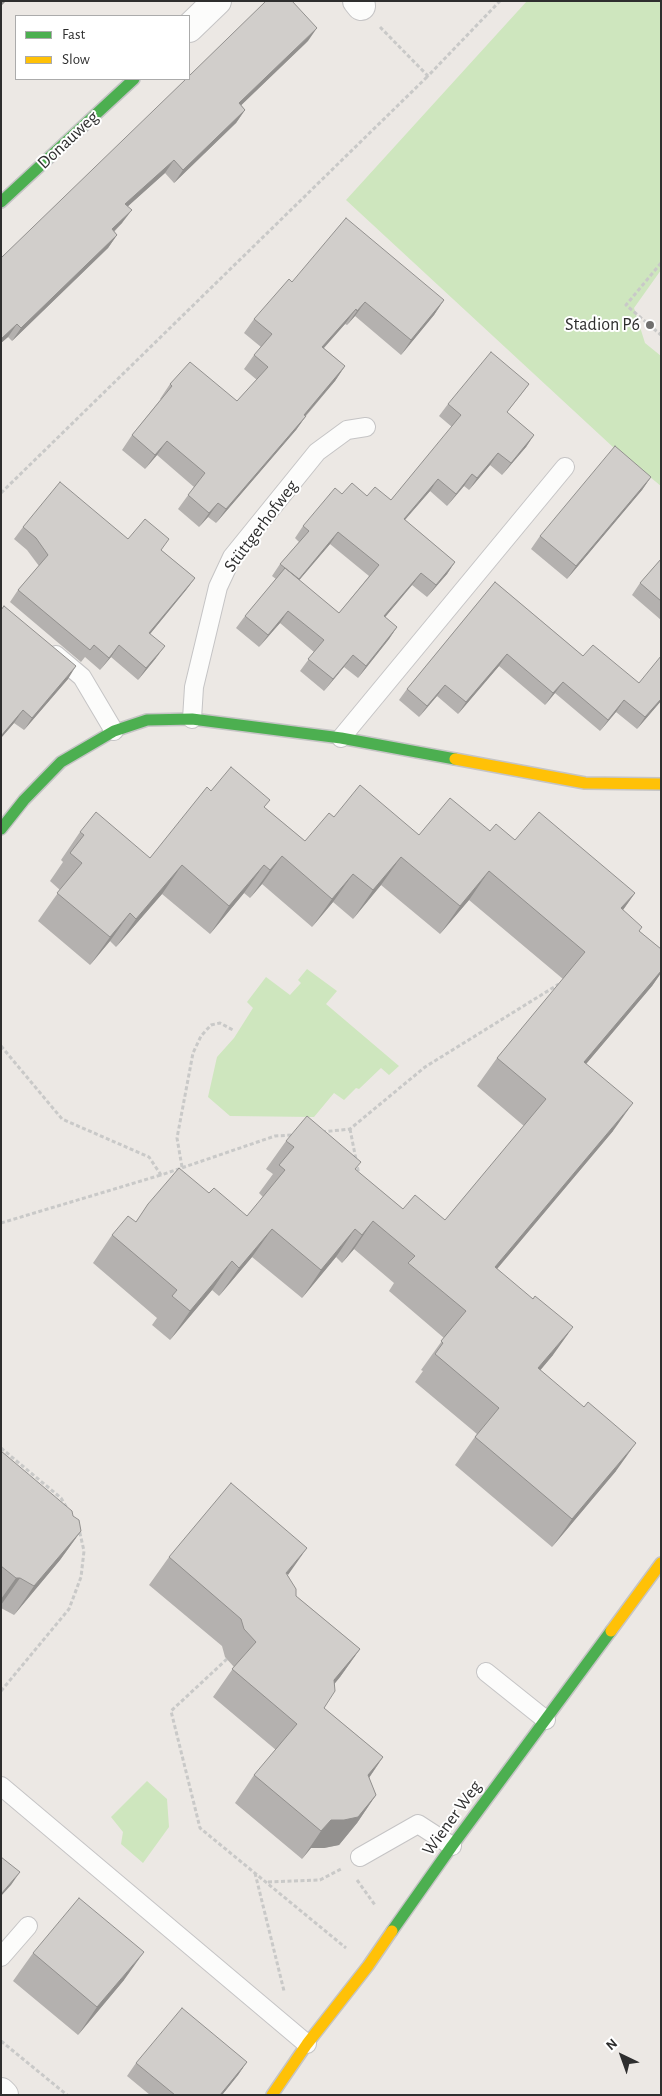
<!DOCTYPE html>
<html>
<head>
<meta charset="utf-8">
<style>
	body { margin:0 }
	#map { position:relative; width:662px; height:2096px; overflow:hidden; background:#ece8e4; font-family:"Alegreya Sans",sans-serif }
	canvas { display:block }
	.frame { position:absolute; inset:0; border:2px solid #2e2e2e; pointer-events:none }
	.legend { position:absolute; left:15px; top:15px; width:175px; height:65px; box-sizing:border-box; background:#fff; border:1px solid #ababab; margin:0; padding:6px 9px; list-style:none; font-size:15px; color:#2e2e2e }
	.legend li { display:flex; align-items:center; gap:10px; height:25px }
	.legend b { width:25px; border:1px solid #ababab }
	.north { position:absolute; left:597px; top:2031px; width:50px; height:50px; -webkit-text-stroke:4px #fff; paint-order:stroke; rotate:318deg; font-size:14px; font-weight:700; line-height:20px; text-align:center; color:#2e2e2e }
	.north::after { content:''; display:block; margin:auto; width:18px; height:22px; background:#2e2e2e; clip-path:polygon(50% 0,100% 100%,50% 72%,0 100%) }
</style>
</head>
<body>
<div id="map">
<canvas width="662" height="2096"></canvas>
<div class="frame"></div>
<ul class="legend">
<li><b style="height:6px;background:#4caf50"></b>Fast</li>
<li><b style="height:6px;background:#ffc107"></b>Slow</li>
</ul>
<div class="north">N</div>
</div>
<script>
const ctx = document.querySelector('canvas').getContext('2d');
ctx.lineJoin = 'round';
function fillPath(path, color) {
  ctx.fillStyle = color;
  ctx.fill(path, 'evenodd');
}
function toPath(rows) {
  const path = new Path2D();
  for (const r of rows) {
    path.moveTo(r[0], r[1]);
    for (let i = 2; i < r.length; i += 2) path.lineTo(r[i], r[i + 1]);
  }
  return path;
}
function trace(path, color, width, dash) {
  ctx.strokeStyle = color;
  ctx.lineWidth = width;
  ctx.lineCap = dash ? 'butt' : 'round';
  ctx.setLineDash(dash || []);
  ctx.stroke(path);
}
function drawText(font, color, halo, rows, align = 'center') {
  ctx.font = font + ' "Alegreya Sans",sans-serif';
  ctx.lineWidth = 4;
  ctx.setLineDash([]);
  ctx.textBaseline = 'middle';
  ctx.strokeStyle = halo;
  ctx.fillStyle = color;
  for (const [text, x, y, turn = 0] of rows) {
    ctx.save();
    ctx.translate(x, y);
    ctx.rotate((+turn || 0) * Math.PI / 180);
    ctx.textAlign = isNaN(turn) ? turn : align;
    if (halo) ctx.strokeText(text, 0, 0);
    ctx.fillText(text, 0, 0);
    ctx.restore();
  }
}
fillPath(toPath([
	[527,1,661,1,661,270,634,308,645,343,661,356,661,486,614,448,346,200],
	[307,969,337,991,326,1004,399,1066,389,1075,381,1068,359,1089,356,1088,344,1100,334,1093,314,1117,230,1116,208,1097,217,1057,234,1038,253,1008,247,1002,266,977,290,995,301,983,298,980],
	[147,1781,167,1799,169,1827,143,1863,121,1844,123,1832,111,1817]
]), '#cee6be');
const lane = toPath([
	[56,655,82,677,114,731],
	[192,719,194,687,218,587,232,557,317,452,347,430,366,427],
	[341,738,565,467],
	[486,1672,546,1720],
	[1,1786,307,2044],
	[360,1857,418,1824,452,1846],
	[1,1957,28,1926]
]);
const street = toPath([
	[357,1,361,6],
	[189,28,217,1],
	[1,2092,4,2095]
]);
const fast = toPath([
	[1,202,134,79],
	[1,829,24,800,61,762,114,731,147,720,192,719,341,738,455,759],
	[392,1931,452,1846,611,1631]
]);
const slow = toPath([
	[455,759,585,783,661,784],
	[611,1631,661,1563],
	[272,2095,307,2044,368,1966,392,1931]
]);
trace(lane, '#c5c4c5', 20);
trace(street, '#c5c4c5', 30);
trace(fast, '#c5c4c5', 14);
trace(slow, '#c5c4c5', 14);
trace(toPath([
	[380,27,428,76,500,1],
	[661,263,626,305,661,335],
	[1,493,428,76],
	[1,1046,62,1119,149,1157,161,1175,275,1136,293,1135],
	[350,1129,359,1175],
	[322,1132,350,1129,425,1067,559,984],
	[182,1167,177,1138,193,1053,201,1036,211,1025,220,1023,233,1030],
	[1,1223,161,1175],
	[1,1448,61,1498,67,1508],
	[227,1659,171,1711,200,1828,346,1948],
	[1,1691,69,1609,81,1577,84,1551,79,1529],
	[255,1873,284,1991],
	[357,1880,375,1905],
	[268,1882,320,1880,341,1869],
	[1,2041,67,2095]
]), '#c9c9c8', 3, [4, 2.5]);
trace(lane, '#fcfcfb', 18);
trace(street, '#fcfcfb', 28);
trace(fast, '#4caf50', 11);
trace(slow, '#ffc107', 11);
fillPath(toPath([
	[308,41,241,105,245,110,236,123,174,183,165,173,128,206,122,223,114,232,117,235,108,248,12,341,8,337,1,343,1,258],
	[292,282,444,300,434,315,401,355,355,316,347,325,345,324,324,348,345,366,335,381,306,416,296,430,216,523,208,517,199,527,178,509,194,487,157,455,145,469,122,450,132,435,161,399,160,399,170,384,237,401,257,380,244,369,254,355,261,347,244,333,254,319],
	[529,384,520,396,507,412,534,435,526,447,502,475,490,465,469,490,464,486,447,506,430,491,405,520,455,562,447,574,427,597,412,585,385,617,397,627,389,639,358,678,344,667,324,691,300,671,314,652,280,623,259,647,236,628,245,616,276,579,272,576,280,564,299,542,295,538,303,526,342,494,367,496,391,500,452,427,439,416,448,404],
	[330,544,369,576,339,613,299,580],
	[651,477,642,490,567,579,531,549,540,536],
	[23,527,128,539,161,550,195,578,186,590,150,634,156,658,138,680,111,657,100,670,85,657,81,662,10,602,18,590,39,566,27,550,14,539],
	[661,559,661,620,632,595,640,583],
	[495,582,583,656,661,701,637,729,616,712,600,731,555,693,545,705,499,666,458,714,437,696,419,717,399,700,407,689],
	[1,610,68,679,24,730,14,723,1,738],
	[211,791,270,800,264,807,305,841,334,817,419,835,490,831,515,840,635,893,623,910,639,931,661,949,661,973,652,986,586,1064,613,1131,497,1269,553,1355,540,1370,616,1471,552,1547,455,1465,477,1434,415,1382,423,1371,421,1370,444,1338,389,1291,394,1283,354,1249,342,1263,336,1257,302,1298,252,1257,219,1296,212,1290,170,1340,152,1325,157,1318,93,1263,112,1235,136,1222,209,1193,247,1216,263,1197,259,1193,273,1174,266,1169,286,1141,356,1170,403,1209,445,1220,524,1126,477,1086,497,1058,563,979,469,900,440,934,381,885,353,919,333,902,312,927,262,884,250,898,244,893,210,934,162,894,116,947,110,941,90,965,38,921,60,890,50,881,63,862,61,860,80,832,150,858],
	[1,1451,73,1516,81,1531,60,1560,14,1615,1,1608],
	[169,1557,288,1576,296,1596,360,1649,340,1677,334,1684,324,1708,383,1757,369,1778,376,1795,357,1823,339,1845,324,1848,311,1848,302,1859,235,1803,254,1775,276,1750,213,1697,234,1667,225,1657,222,1646,149,1585],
	[33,1953,124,1980,78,2035,13,1981],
	[247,2062,238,2075,222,2095,150,2095,127,2076,136,2063]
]), '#b4b1af');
fillPath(toPath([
	[2,1,6,1,1,6,1,3],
	[317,28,308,41,230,116,239,103],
	[245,110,236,123,174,183,183,170],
	[174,160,165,173,116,217,125,204],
	[132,210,122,223,102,243,112,229],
	[117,235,108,248,12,341,21,328],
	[444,300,434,315,401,355,411,340],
	[365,302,355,316,347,325,357,311],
	[356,309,345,324,312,361,322,347],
	[17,324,8,337,1,343,1,339],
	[345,366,335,381,294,429,304,415],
	[306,416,296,430,216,523,226,509],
	[534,435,526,447,502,475,511,463],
	[167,441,157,455,145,469,155,455],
	[498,453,490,465,469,490,477,478],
	[472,474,464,486,447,506,456,494],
	[651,477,642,490,567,579,576,566],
	[438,479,430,491,395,531,404,519],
	[218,503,208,517,199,527,209,513],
	[338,532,330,544,290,591,299,579],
	[455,562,447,574,427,597,436,585],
	[421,573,412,585,376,628,384,616],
	[195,578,186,590,141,645,149,633],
	[288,611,280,623,259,647,268,635],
	[397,627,389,639,358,678,366,666],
	[119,645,111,657,100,670,109,658],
	[165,646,156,658,138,680,146,668],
	[507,654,499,666,458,714,466,702],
	[353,655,344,667,324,691,333,679],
	[76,666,68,679,24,730,32,718],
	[563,682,555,693,545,705,553,693],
	[445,685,437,696,419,717,427,706],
	[661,699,661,701,637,729,645,717],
	[624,700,616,712,600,731,608,720],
	[23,710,14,723,1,738,1,736],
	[282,856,262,884,250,898,270,870],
	[401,857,381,885,353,919,373,890],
	[182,865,162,894,116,947,136,919],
	[264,865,244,893,210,934,229,906],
	[489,871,469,900,440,934,460,906],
	[353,874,333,902,312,927,332,899],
	[635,893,615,921,621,908],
	[130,913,110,941,90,965,110,937],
	[661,971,661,973,652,986,564,1090,584,1062],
	[633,1103,613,1131,475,1295,495,1267],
	[373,1221,354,1249,342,1263,362,1235],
	[272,1229,252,1257,219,1296,239,1268],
	[355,1229,336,1257,302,1298,321,1270],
	[232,1261,212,1290,170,1340,190,1311],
	[573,1327,553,1355,518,1397,538,1368],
	[636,1443,616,1471,552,1547,572,1519],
	[81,1531,60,1560,14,1615,34,1586],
	[307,1548,288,1575,286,1573],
	[16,1578,20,1578,1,1605,1,1599],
	[360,1649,340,1677,315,1708,334,1680],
	[383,1757,364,1785,368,1775],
	[376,1795,357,1823,339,1845,324,1848,311,1848,302,1859,321,1831,331,1820],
	[20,1872,11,1885,1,1896,1,1894],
	[144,1952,124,1980,78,2035,97,2007],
	[247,2062,238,2075,222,2095,220,2095]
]), '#92908e');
const building = toPath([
	[266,1,292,1,317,28,239,103,245,110,183,170,174,160,125,204,132,210,112,229,117,235,21,328,17,324,1,339,1,258,186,79,189,79,189,76,266,1],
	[346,218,444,300,411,340,365,302,357,311,356,309,322,347,345,366,304,415,306,416,226,509,218,503,209,513,188,495,205,473,167,441,155,455,132,435,172,386,170,384,190,362,237,401,268,367,254,355,272,334,254,319,289,279,292,282,346,218],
	[491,352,529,384,507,412,534,435,511,463,498,453,477,478,472,474,456,494,438,479,404,519,455,562,436,585,421,573,384,616,397,627,366,666,353,655,333,679,308,659,324,640,288,611,268,635,245,616,285,568,339,613,379,565,338,532,299,579,280,564,309,531,303,526,335,488,342,494,352,483,367,496,375,487,391,500,461,415,448,404,491,352],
	[615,446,651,477,576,566,540,536,615,446],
	[60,482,128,539,145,519,169,539,161,550,195,578,149,633,165,646,146,668,119,645,109,658,94,645,90,650,18,590,48,555,36,538,23,527,60,482],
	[661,559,661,601,640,583,661,559],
	[495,582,583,656,593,645,639,683,661,656,661,699,645,717,624,700,608,720,563,682,553,693,507,654,466,702,445,685,427,706,407,689,495,582],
	[4,606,76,666,32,718,23,710,1,736,1,610,4,606],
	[231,767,270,800,264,807,305,841,329,813,334,817,360,785,419,835,450,798,490,831,496,824,515,840,539,812,635,893,621,908,642,927,639,931,661,949,661,971,584,1062,633,1103,495,1267,533,1299,535,1296,573,1327,538,1368,584,1407,588,1402,636,1443,572,1519,475,1437,499,1408,435,1354,443,1343,441,1341,466,1311,408,1263,415,1256,373,1221,362,1235,355,1229,321,1270,272,1229,239,1268,232,1261,190,1311,172,1296,177,1290,112,1235,128,1216,136,1222,148,1204,179,1168,209,1193,214,1188,247,1216,285,1170,279,1165,294,1147,286,1141,307,1116,361,1162,355,1169,403,1209,415,1195,445,1220,546,1099,497,1058,585,952,489,871,460,906,401,857,373,890,353,874,332,899,282,856,270,870,264,865,229,906,182,865,136,919,130,913,110,937,57,893,82,863,70,853,84,835,80,832,96,812,150,858,207,787,211,791,231,767],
	[1,1451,72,1511,73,1516,79,1520,81,1531,34,1586,20,1578,16,1578,1,1566,1,1451],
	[231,1483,307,1548,286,1573,296,1589,296,1596,360,1649,334,1680,335,1691,324,1708,383,1757,368,1775,376,1795,358,1817,344,1820,331,1820,321,1831,254,1775,297,1724,232,1669,256,1642,244,1629,241,1619,169,1557,231,1483],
	[1,1857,20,1872,1,1894,1,1857],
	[79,1898,144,1952,97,2007,33,1953,79,1898],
	[182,2008,247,2062,220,2095,175,2095,136,2063,182,2008]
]);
fillPath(building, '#d1cecb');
trace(building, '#92908e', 1);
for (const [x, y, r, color] of [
	[650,325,5,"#706f6e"]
]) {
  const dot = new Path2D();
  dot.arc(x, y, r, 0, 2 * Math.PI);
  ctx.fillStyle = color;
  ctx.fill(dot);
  trace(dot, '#fff', 2);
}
drawText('18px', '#2e2e2e', '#fff', [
	["Donauweg",68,140,-43],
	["Stüttgerhofweg",261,526,-53],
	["Wiener Weg",452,1818,-54]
]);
drawText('18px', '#2e2e2e', '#fff', [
	["Stadion P6",640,325]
], 'right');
</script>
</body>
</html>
